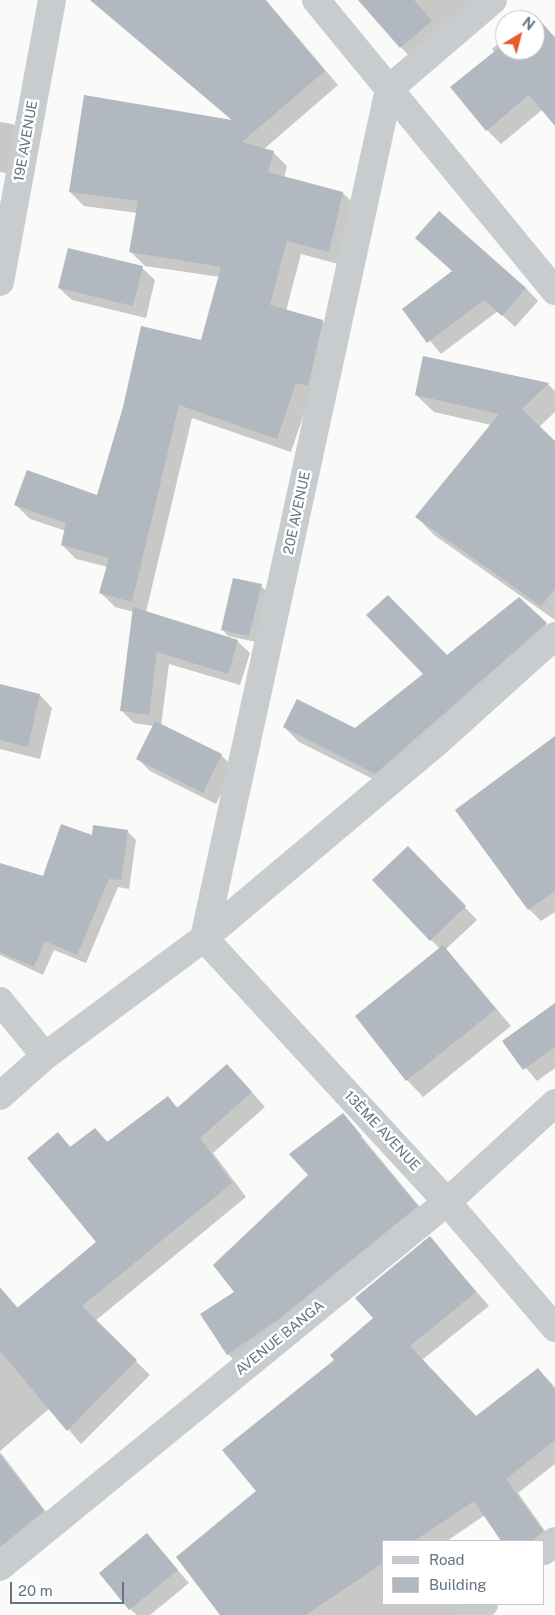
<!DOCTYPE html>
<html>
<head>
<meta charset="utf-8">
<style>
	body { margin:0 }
	#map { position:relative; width:555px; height:1615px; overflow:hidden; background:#fafaf8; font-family:"Public Sans",sans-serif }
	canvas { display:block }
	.legend { position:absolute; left:382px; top:1540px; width:162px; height:65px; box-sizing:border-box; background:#fff; border:1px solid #c1c7ce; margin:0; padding:6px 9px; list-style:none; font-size:15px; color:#647484 }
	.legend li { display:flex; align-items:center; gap:10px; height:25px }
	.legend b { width:25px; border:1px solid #c1c7ce }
	.north { position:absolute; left:495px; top:10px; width:50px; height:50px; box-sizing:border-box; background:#fff; border:1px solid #c1c7ce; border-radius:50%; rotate:37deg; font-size:14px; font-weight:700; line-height:20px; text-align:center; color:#647484 }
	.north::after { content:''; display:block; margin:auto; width:18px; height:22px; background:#ea5c28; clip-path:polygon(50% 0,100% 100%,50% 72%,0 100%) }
	.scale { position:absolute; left:10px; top:1582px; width:114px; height:22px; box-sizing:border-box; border:2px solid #647484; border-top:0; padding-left:6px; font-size:15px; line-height:18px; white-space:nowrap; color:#647484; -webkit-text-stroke:4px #fff; paint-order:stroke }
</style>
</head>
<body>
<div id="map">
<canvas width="555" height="1615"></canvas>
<ul class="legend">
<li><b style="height:6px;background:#c8cccf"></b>Road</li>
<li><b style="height:14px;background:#b1b8bf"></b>Building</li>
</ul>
<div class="north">N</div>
<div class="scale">20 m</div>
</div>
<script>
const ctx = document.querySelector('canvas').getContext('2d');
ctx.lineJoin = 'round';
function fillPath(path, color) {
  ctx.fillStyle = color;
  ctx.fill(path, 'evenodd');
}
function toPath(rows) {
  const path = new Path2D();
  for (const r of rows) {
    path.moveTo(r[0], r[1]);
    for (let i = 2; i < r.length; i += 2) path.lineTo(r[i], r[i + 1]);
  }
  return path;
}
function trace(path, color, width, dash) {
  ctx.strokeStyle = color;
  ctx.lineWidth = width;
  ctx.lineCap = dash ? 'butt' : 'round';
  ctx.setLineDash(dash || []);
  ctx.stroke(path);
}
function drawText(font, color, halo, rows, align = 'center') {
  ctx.font = font + ' "Public Sans",sans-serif';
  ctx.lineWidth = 5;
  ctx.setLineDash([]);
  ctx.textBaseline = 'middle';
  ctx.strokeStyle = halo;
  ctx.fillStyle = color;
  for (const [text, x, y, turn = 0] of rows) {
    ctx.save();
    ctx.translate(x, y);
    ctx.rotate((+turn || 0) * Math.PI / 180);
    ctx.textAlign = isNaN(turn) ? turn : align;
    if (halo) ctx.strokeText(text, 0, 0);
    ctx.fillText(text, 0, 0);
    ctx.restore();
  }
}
fillPath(toPath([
	[91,0,266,0,338,85,264,149,273,152,287,166,284,178,343,193,357,207,342,265,301,254,286,311,322,321,336,335,310,396,291,452,192,418,146,612,237,641,250,653,240,685,169,664,161,726,221,755,234,768,216,804,150,771,138,759,154,726,134,723,122,711,134,612,115,607,101,593,108,567,76,559,62,545,66,531,30,519,16,505,98,497,202,342,220,277,145,266,131,252,137,213,84,206,70,192,233,121],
	[374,0,481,0,412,59,401,47],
	[534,15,555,37,555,124,543,109,501,144,487,130,495,53,492,49,505,38,505,50,535,50,535,20,528,20],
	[0,122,13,124,25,137,18,175,0,172],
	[142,268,155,280,146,318,72,300,59,288],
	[526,288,538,301,515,327,498,311,441,354,404,309],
	[424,357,548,384,555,391,555,412,539,427,555,443,555,620,434,535,417,517,491,425,434,412,416,395],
	[261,586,268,592,256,642,228,636,222,629],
	[519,599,555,633,391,788,299,742,284,727,355,730],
	[0,686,40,695,52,708,40,759,0,749],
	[555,747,555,912,541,921,529,909],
	[127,831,136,840,129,889,118,887,86,963,54,950,43,975,0,955,0,864,44,877,93,836],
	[420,860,477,920,446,949,511,1026,423,1097,407,1080,356,1016,440,949,374,880],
	[555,1004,555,1068,537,1081,504,1042],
	[241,1080,265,1107,213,1153,246,1197,95,1321,150,1375,81,1444,50,1408,0,1451,0,1287,18,1308,98,1242,58,1134,72,1148,95,1129,109,1143,168,1098,178,1108],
	[343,1114,429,1218,240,1366,228,1354,310,1175],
	[430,1238,489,1306,422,1360,476,1417,538,1369,555,1387,555,1464,518,1493,555,1545,544,1541,503,1541,485,1515,447,1541,384,1541,384,1604,460,1604,471,1615,222,1615,258,1491,336,1360,374,1318],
	[0,1452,57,1526,0,1575],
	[147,1535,189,1583,150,1615,137,1615,130,1609]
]), '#0003');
fillPath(toPath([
	[90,0,265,0,325,71,242,142,274,151,268,172,343,192,329,252,287,241,270,305,323,320,308,386,296,383,277,439,179,405,132,602,99,593,109,558,61,545,66,523,14,505,27,470,97,495,123,407,141,326,201,340,221,267,129,252,138,201,69,192,84,95,232,120],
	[358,0,414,0,432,21,400,48],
	[537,17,555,38,555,126,529,95,486,131,450,87,505,43,505,50,535,50,535,20,533,20],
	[439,211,526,288,502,316,484,300,427,343,402,309,452,271,415,238],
	[68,248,143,266,133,306,58,288],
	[423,356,549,383,522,409,555,441,555,589,541,606,415,517,499,414,415,395],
	[233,578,262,584,249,636,221,630],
	[388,595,447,655,519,597,547,623,375,774,283,727,297,699,355,728,423,674,366,615],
	[133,607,238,640,228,674,157,652,149,715,120,711],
	[0,684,40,694,28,747,0,740],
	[155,721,222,754,203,793,136,759],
	[555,736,555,891,528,910,455,810],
	[61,824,92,835,93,825,128,830,121,880,109,879,77,955,45,941,34,967,0,952,0,863,43,876],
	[408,846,466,906,430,941,372,880],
	[443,945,496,1009,406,1081,355,1016],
	[555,1003,555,1047,523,1070,502,1041],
	[227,1064,252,1092,200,1138,232,1183,82,1306,137,1360,67,1431,0,1351,0,1288,17,1308,96,1242,27,1158,58,1132,70,1147,95,1128,107,1142,168,1096,177,1108],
	[343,1113,362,1136,360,1137,418,1206,279,1319,227,1355,200,1314,234,1292,213,1265,308,1175,289,1154],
	[430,1236,476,1292,410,1346,476,1416,538,1368,555,1390,555,1440,506,1479,543,1531,532,1541,501,1541,474,1501,414,1541,384,1541,384,1562,306,1615,220,1615,176,1557,256,1491,222,1450,334,1360,330,1355,373,1318,355,1298],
	[0,1455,44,1511,0,1547],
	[147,1533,178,1570,129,1610,99,1573]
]), '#b1b8bf');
trace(toPath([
	[316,0,555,291],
	[493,0,389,89,204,938,447,1202,555,1328],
	[0,282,52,0],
	[0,1001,45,1056],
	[0,1096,45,1056,204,938,436,743,555,636],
	[544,1551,555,1541],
	[0,1567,447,1202,555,1103],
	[471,1615,484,1604]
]), '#c8cccf', 28);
drawText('14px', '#647484', '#fff', [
	["19E AVENUE",26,141,-80],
	["20E AVENUE",297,513,-78],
	["13ÈME AVENUE",382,1131,47],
	["AVENUE BANGA",280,1338,-39]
]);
</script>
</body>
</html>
